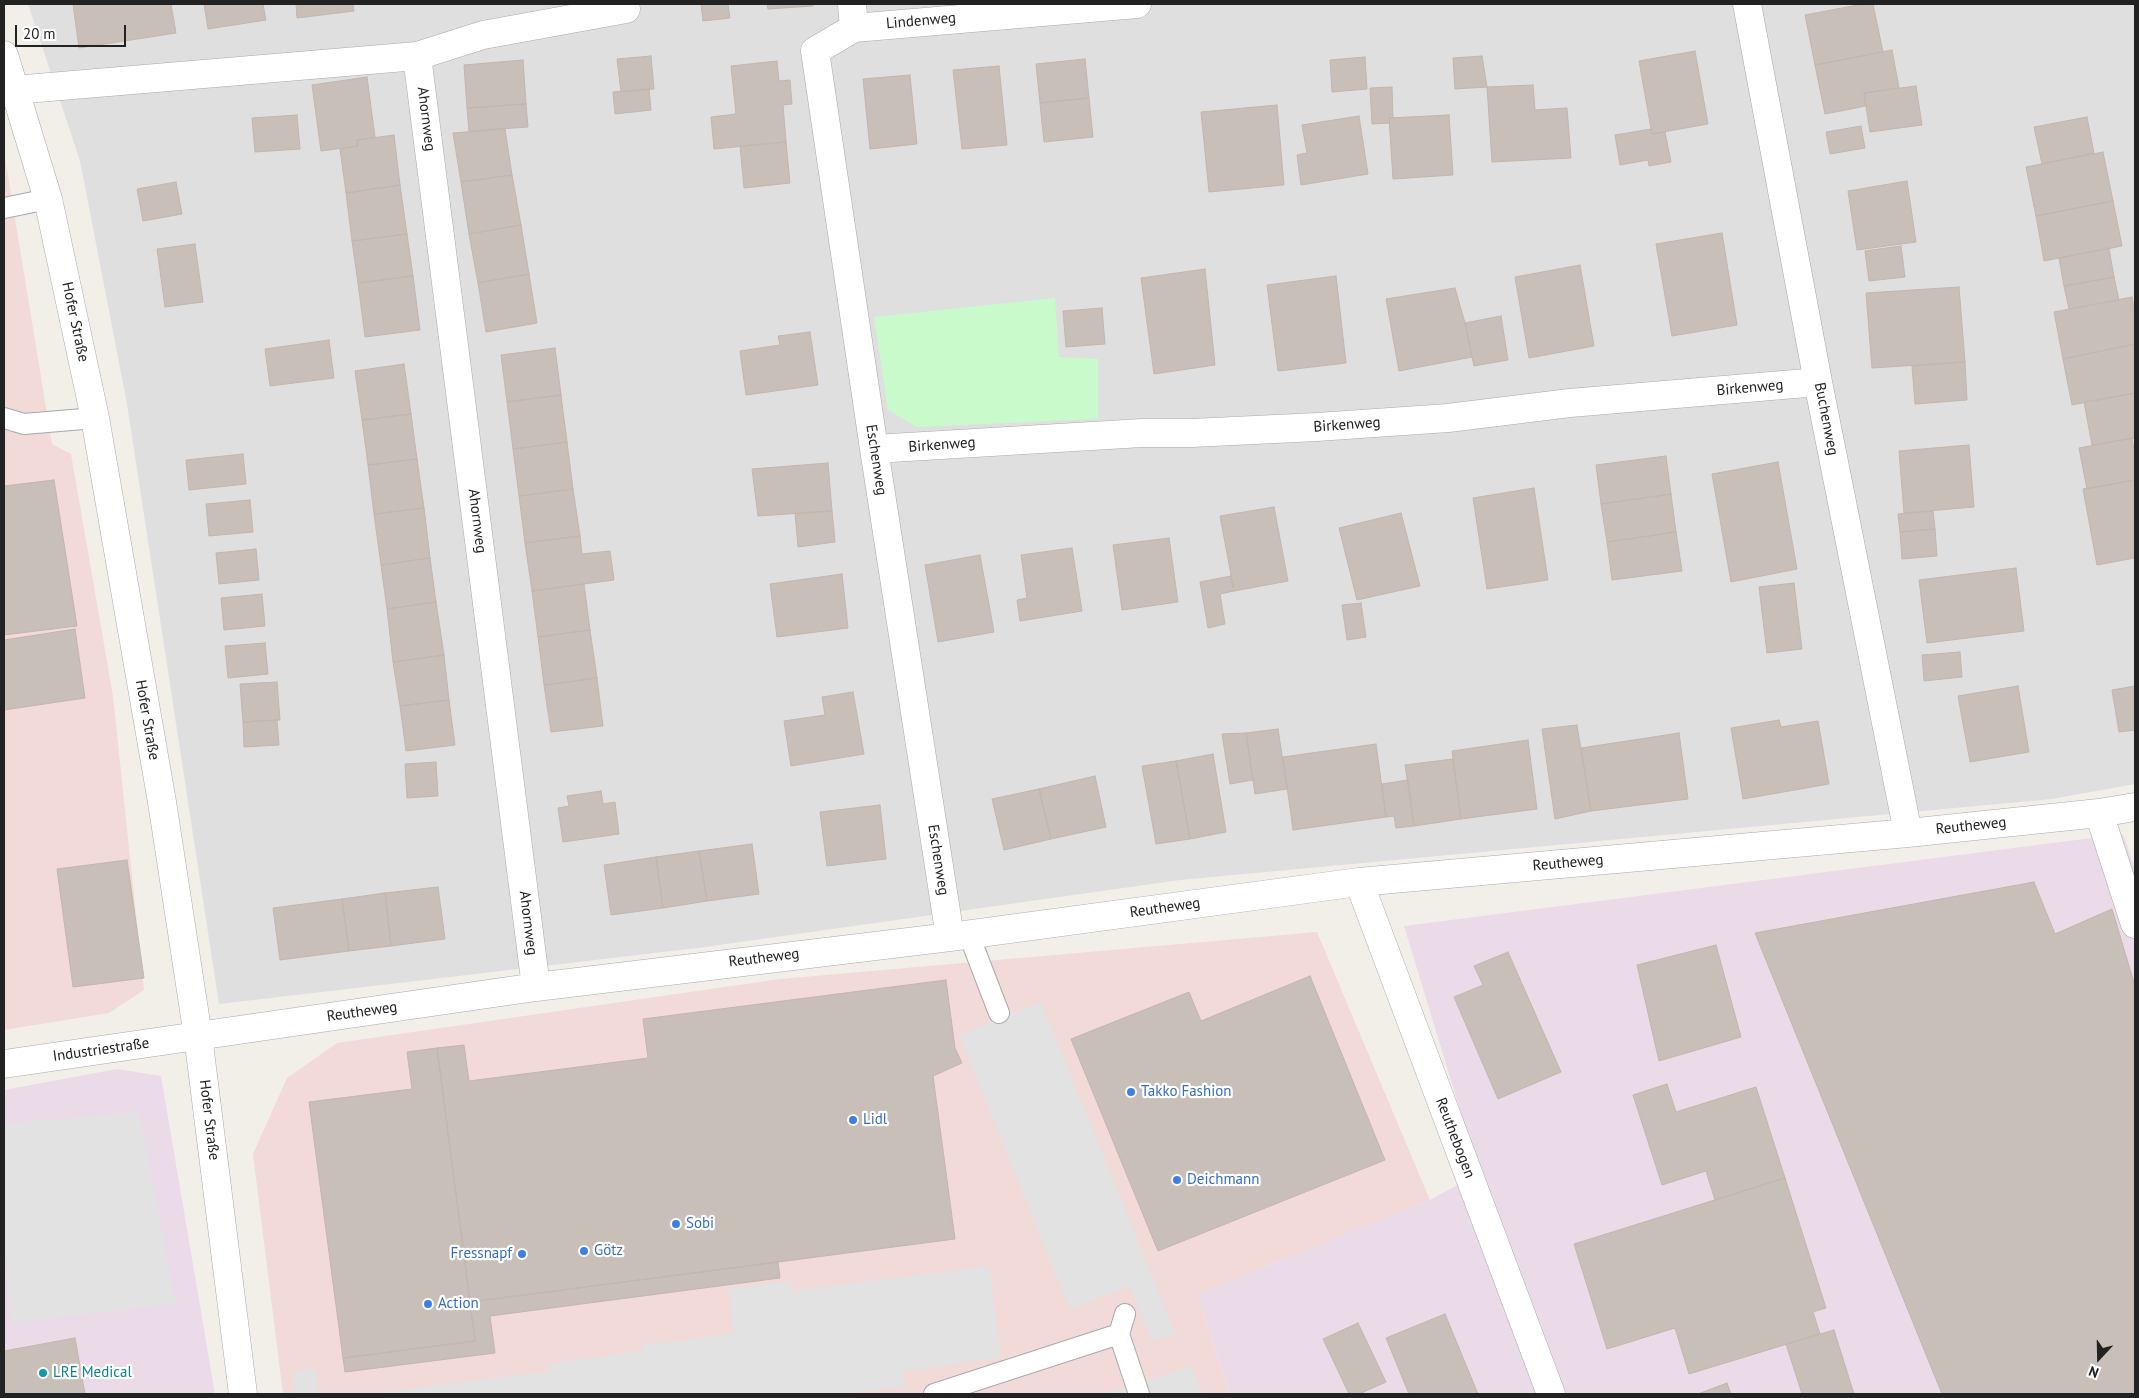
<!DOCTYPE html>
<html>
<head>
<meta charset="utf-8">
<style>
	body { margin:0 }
	#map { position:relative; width:2139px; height:1398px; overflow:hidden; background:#f2efe9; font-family:"PT Sans",sans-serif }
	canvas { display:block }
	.frame { position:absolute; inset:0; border:5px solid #222; pointer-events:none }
	.north { position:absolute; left:2074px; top:1333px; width:50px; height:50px; -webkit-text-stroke:4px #fff; paint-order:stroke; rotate:201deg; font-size:14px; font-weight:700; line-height:20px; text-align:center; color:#222 }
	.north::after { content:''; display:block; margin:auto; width:18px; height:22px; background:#222; clip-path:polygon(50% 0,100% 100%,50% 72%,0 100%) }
	.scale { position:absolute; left:15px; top:25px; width:111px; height:22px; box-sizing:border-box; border:2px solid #222; border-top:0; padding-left:6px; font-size:15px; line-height:18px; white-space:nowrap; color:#222; -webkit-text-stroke:4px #fff; paint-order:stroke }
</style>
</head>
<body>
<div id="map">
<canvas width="2139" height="1398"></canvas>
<div class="frame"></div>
<div class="north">N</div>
<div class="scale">20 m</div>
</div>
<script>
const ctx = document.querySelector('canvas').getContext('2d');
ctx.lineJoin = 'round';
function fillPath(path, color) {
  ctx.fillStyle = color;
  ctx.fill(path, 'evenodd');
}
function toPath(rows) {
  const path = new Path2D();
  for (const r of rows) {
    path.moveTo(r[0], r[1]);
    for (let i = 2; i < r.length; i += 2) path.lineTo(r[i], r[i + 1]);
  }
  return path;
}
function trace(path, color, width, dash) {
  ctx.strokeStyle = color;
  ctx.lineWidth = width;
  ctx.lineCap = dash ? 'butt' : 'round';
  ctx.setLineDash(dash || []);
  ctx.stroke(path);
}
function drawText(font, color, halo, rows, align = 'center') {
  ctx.font = font + ' "PT Sans",sans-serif';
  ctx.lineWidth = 4.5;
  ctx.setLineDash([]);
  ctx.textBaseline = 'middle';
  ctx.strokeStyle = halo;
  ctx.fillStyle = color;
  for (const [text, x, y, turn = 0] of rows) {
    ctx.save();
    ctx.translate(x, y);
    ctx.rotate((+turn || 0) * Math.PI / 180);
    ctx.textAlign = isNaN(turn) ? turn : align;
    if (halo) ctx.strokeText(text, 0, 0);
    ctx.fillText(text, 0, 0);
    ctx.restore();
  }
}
fillPath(toPath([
	[28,4,2135,4,2135,784,2052,799,1180,880,698,948,219,1004,127,404,80,161]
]), '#e0dfdf');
fillPath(toPath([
	[4,151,52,444,71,454,113,696,144,990,109,1013,4,1030],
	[1317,932,1430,1200,1198,1294,1229,1394,283,1394,253,1154,287,1078,337,1043,780,979]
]), '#f2dad9');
fillPath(toPath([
	[2123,834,2135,869,2135,1394,1229,1394,1198,1294,1430,1200,1479,1173,1404,926],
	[117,1069,161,1076,215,1394,4,1394,4,1090]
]), '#ebdbe8');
fillPath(toPath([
	[1055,298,1059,357,1098,359,1098,419,917,427,888,410,874,317]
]), '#c8facc');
fillPath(toPath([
	[1041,1002,1175,1333,1152,1342,1129,1286,1070,1310,959,1035],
	[139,1112,176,1304,11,1323,4,1237,4,1124],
	[989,1266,1001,1358,903,1371,904,1386,841,1394,372,1394,548,1371,547,1364,643,1351,643,1345,734,1334,728,1289,791,1281,792,1291],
	[1192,1366,1202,1394,1106,1394],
	[316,1369,319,1394,295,1394,292,1372]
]), '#e2e2e2');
const building = toPath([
	[73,4,171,4,176,33,79,48,73,4],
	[204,4,263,4,266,20,208,29,204,4],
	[296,4,353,4,354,11,297,18,296,4],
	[701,4,728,4,730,18,703,21,701,4],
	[767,4,813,4,813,6,768,9,767,4],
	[1863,4,1873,4,1883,52,1815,65,1805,15,1863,4],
	[1892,50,1899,88,1864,93,1866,106,1825,114,1815,65,1892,50],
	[1695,51,1708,124,1652,134,1639,61,1695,51],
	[651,56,654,89,621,92,617,59,651,56],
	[1482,56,1487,87,1455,89,1453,58,1482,56],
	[1365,57,1367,89,1332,92,1330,60,1365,57],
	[1085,59,1089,98,1040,103,1036,64,1085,59],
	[523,60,526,104,467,108,464,65,523,60],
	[777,61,779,81,790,80,792,104,783,105,786,142,714,149,711,117,736,114,731,66,777,61],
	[999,66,1007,145,962,149,953,70,999,66],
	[910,75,917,144,870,149,863,79,910,75],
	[367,77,375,137,357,140,358,146,321,151,312,85,367,77],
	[1533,85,1535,110,1567,108,1571,158,1492,162,1487,87,1533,85],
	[1916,86,1922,125,1870,132,1864,93,1916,86],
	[1392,87,1393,118,1389,118,1390,123,1372,124,1370,88,1392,87],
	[649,89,651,110,615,114,613,92,649,89],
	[1089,98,1093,137,1044,142,1040,103,1089,98],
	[526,104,528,127,469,131,467,108,526,104],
	[1277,105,1284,185,1209,192,1201,112,1277,105],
	[297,115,300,149,255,152,252,118,297,115],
	[1449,115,1453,175,1393,179,1389,118,1449,115],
	[1359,116,1368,174,1301,185,1297,155,1307,153,1302,125,1359,116],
	[2087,117,2094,153,2042,164,2034,127,2087,117],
	[1861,126,1865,148,1830,154,1826,132,1861,126],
	[505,129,512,175,461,182,453,133,505,129],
	[1651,129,1652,134,1665,132,1671,162,1649,166,1648,160,1620,165,1615,135,1651,129],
	[394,135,400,185,346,193,340,149,358,146,357,140,394,135],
	[786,142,790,183,744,188,740,146,786,142],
	[2103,152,2113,201,2036,216,2026,167,2103,152],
	[512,175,521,225,469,234,461,182,512,175],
	[1907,181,1916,242,1857,250,1848,191,1907,181],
	[176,182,182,214,143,221,137,189,176,182],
	[400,185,407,234,352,241,346,193,400,185],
	[2113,201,2122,246,2044,261,2036,216,2113,201],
	[521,225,529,274,478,283,469,234,521,225],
	[1722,233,1737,325,1672,336,1656,244,1722,233],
	[407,234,413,276,358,283,352,241,407,234],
	[195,244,203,302,165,307,157,249,195,244],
	[1901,246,1905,277,1869,281,1865,251,1901,246],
	[2109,248,2114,277,2064,286,2059,258,2109,248],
	[1580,265,1594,346,1529,358,1515,277,1580,265],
	[1205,269,1215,365,1154,374,1141,278,1205,269],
	[529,274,537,323,486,332,478,283,529,274],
	[413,276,420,330,365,337,358,283,413,276],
	[1336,276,1346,363,1278,371,1267,285,1336,276],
	[2114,277,2119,300,2069,309,2064,286,2114,277],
	[1959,287,1965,362,1872,368,1866,293,1959,287],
	[1455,288,1465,323,1472,357,1399,371,1386,299,1455,288],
	[2132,297,2135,313,2135,344,2063,359,2054,312,2132,297],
	[1102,308,1105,344,1066,347,1063,311,1102,308],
	[1501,316,1508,360,1474,366,1465,323,1501,316],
	[810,332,818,385,746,395,740,351,780,345,778,336,810,332],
	[329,340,334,378,270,386,265,349,329,340],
	[2135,344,2135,393,2072,405,2063,359,2135,344],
	[555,348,561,395,507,402,501,355,555,348],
	[1965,362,1967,400,1915,404,1912,366,1965,362],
	[404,364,411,414,362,420,355,371,404,364],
	[2135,393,2135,438,2092,445,2084,402,2135,393],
	[561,395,567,442,513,449,507,402,561,395],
	[411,414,417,459,368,465,362,420,411,414],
	[2132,438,2135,455,2135,480,2087,489,2079,448,2132,438],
	[567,442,573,489,519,496,513,449,567,442],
	[1969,445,1974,507,1904,513,1899,451,1969,445],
	[243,454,246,484,189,490,186,460,243,454],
	[1666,456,1671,494,1601,504,1596,465,1666,456],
	[417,459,424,508,374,514,368,465,417,459],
	[1778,462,1797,569,1731,582,1712,474,1778,462],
	[828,463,832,511,758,516,752,469,828,463],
	[54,480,77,626,4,635,4,486,54,480],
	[2135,480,2135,558,2097,565,2083,489,2135,480],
	[1534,488,1548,580,1487,589,1473,498,1534,488],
	[573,489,580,536,525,543,519,496,573,489],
	[1671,494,1676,532,1607,542,1601,504,1671,494],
	[250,500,253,532,209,536,206,504,250,500],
	[1274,507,1288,581,1234,591,1220,516,1274,507],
	[424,508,430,558,381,565,374,514,424,508],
	[832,511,835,542,798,547,795,513,832,511],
	[1933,511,1935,529,1900,532,1898,514,1933,511],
	[1401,513,1420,586,1357,600,1339,528,1401,513],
	[1935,529,1937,556,1902,559,1900,532,1935,529],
	[1676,532,1682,571,1612,580,1607,542,1676,532],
	[580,536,582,554,610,551,614,580,532,591,525,543,580,536],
	[1169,538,1178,602,1122,610,1113,545,1169,538],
	[1072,548,1082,611,1020,621,1017,600,1027,598,1021,555,1072,548],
	[256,549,259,580,219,584,216,553,256,549],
	[980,555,994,632,938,642,925,565,980,555],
	[430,558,436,602,387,609,381,565,430,558],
	[2016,568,2024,631,1927,643,1919,580,2016,568],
	[842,574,848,628,777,637,770,584,842,574],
	[1231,576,1234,591,1220,594,1225,624,1208,628,1200,582,1231,576],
	[1794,583,1802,649,1767,653,1759,587,1794,583],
	[584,584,590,630,538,637,532,591,584,584],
	[262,594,265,626,224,630,221,598,262,594],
	[436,602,444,655,393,662,387,609,436,602],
	[1361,603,1366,637,1347,640,1342,605,1361,603],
	[75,629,85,698,4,710,4,640,75,629],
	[590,630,597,678,544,685,538,637,590,630],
	[265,643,268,674,228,678,225,646,265,643],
	[1960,652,1962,677,1924,681,1922,655,1960,652],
	[444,655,449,700,400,706,393,662,444,655],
	[597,678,603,726,551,732,544,685,597,678],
	[277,682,280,720,243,722,240,684,277,682],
	[2018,686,2029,752,1970,762,1958,696,2018,686],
	[2135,686,2135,730,2119,732,2112,690,2135,686],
	[853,692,864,754,791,766,784,721,825,715,822,697,853,692],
	[449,700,455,745,406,751,400,706,449,700],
	[277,720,279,745,244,747,243,722,277,720],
	[1779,720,1781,727,1818,721,1829,784,1743,799,1731,728,1779,720],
	[1577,725,1591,811,1555,819,1542,729,1577,725],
	[1278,729,1287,789,1255,794,1246,733,1278,729],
	[1246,733,1253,780,1230,784,1222,734,1246,733],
	[1679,733,1688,799,1591,811,1581,748,1679,733],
	[1528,740,1537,809,1461,819,1452,751,1528,740],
	[1376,744,1386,817,1293,830,1283,757,1376,744],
	[1213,754,1226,832,1190,839,1176,761,1213,754],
	[1453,759,1461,819,1414,826,1405,765,1453,759],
	[1176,761,1190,839,1156,844,1142,766,1176,761],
	[436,762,438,796,407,798,405,764,436,762],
	[1095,776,1106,827,1051,839,1039,789,1095,776],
	[1408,780,1414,826,1396,828,1394,816,1386,817,1382,784,1408,780],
	[1039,789,1051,839,1004,850,992,799,1039,789],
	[601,791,603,804,615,802,619,834,563,842,558,808,569,806,567,796,601,791],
	[880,805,886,859,827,866,820,812,880,805],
	[752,844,759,894,707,901,699,851,752,844],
	[699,851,707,901,663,908,656,857,699,851],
	[656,857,663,908,611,915,604,865,656,857],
	[127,860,144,978,73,987,57,869,127,860],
	[2034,882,2055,934,2112,909,2135,986,2135,1394,1942,1394,1755,933,2034,882],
	[438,887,445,939,391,946,385,893,438,887],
	[385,893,391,946,349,951,342,899,385,893],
	[342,899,349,951,280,960,273,908,342,899],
	[1716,945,1741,1037,1659,1061,1637,965,1716,945],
	[1508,952,1561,1072,1498,1099,1454,997,1483,985,1474,966,1508,952],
	[1310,976,1385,1160,1158,1251,1071,1039,1189,992,1201,1021,1310,976],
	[946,980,955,1048,962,1063,933,1076,955,1239,470,1302,437,1048,464,1045,469,1081,648,1058,643,1019,946,980],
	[437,1048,475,1341,343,1358,309,1102,412,1089,407,1052,437,1048],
	[1667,1084,1676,1112,1756,1087,1785,1178,1715,1200,1706,1171,1662,1185,1633,1095,1667,1084],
	[1785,1178,1826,1308,1813,1312,1820,1334,1689,1374,1675,1328,1607,1349,1574,1244,1785,1178],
	[778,1262,780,1278,490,1316,495,1353,345,1372,343,1358,475,1341,470,1302,778,1262],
	[1445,1314,1478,1394,1409,1394,1386,1338,1445,1314],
	[1358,1323,1386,1382,1359,1394,1349,1394,1323,1339,1358,1323],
	[1834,1330,1854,1394,1802,1394,1786,1344,1834,1330],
	[75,1338,85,1394,4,1394,4,1351,75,1338],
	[1727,1383,1731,1394,1698,1394,1727,1383]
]);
fillPath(building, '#c7bfb8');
trace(building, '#c4b6ab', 1);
const service = toPath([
	[4,208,48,199],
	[4,418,24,424,95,418],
	[969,935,999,1013],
	[1125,1314,1119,1334,1139,1394],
	[934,1394,1119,1334]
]);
const minor = toPath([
	[852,4,854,28,815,51,874,449,950,937],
	[1747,4,1818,382,1908,833],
	[854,28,1137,4],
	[417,56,536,987],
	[14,90,417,56,483,35,626,9],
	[874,449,1142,433,1192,433,1317,427,1448,418,1570,403,1818,382],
	[2099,813,2135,924],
	[1359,882,1551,1394],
	[4,1064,536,987,950,937,1359,882,1908,833,2099,813,2135,807]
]);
const tertiary = toPath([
	[4,55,48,199,95,418,162,802,198,1036,243,1394]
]);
trace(service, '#a9a9a9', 22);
trace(minor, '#a9a9a9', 29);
trace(tertiary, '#a9a9a9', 29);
trace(service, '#fff', 20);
trace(minor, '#fff', 28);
trace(tertiary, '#fff', 28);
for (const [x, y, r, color] of [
	[1131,1092,5,"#3f7fe0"],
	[853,1120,5,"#3f7fe0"],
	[1177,1180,5,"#3f7fe0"],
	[676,1224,5,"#3f7fe0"],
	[584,1251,5,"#3f7fe0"],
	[522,1254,5,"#3f7fe0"],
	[428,1304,5,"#3f7fe0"],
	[43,1373,5,"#0f9aa8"]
]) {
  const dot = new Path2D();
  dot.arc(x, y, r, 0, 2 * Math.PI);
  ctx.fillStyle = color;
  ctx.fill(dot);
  trace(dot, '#fff', 2);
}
drawText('15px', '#222', '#fff', [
	["Lindenweg",921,21,-5],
	["Ahornweg",426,119,83],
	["Hofer Straße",75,322,78],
	["Birkenweg",1750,388,-5],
	["Buchenweg",1826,419,79],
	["Birkenweg",1347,425,-4],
	["Birkenweg",942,445,-4],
	["Eschenweg",876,460,81],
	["Ahornweg",477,521,83],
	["Hofer Straße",147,720,80],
	["Reutheweg",1971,826,-6],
	["Eschenweg",938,860,81],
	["Reutheweg",1568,863,-5],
	["Reutheweg",1165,908,-8],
	["Ahornweg",528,923,83],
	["Reutheweg",764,958,-7],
	["Reutheweg",362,1012,-8],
	["Industriestraße",101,1050,-8],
	["Hofer Straße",209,1120,83],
	["Reuthebogen",1455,1138,69]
]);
drawText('15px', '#366cbe', '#fff', [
	["Takko Fashion",1141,1092],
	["Lidl",863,1120],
	["Deichmann",1187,1180],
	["Sobi",686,1224],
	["Götz",594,1251],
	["Fressnapf",512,1254,"right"],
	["Action",438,1304]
], 'left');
drawText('15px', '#0d838f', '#fff', [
	["LRE Medical",53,1373]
], 'left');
</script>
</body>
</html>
